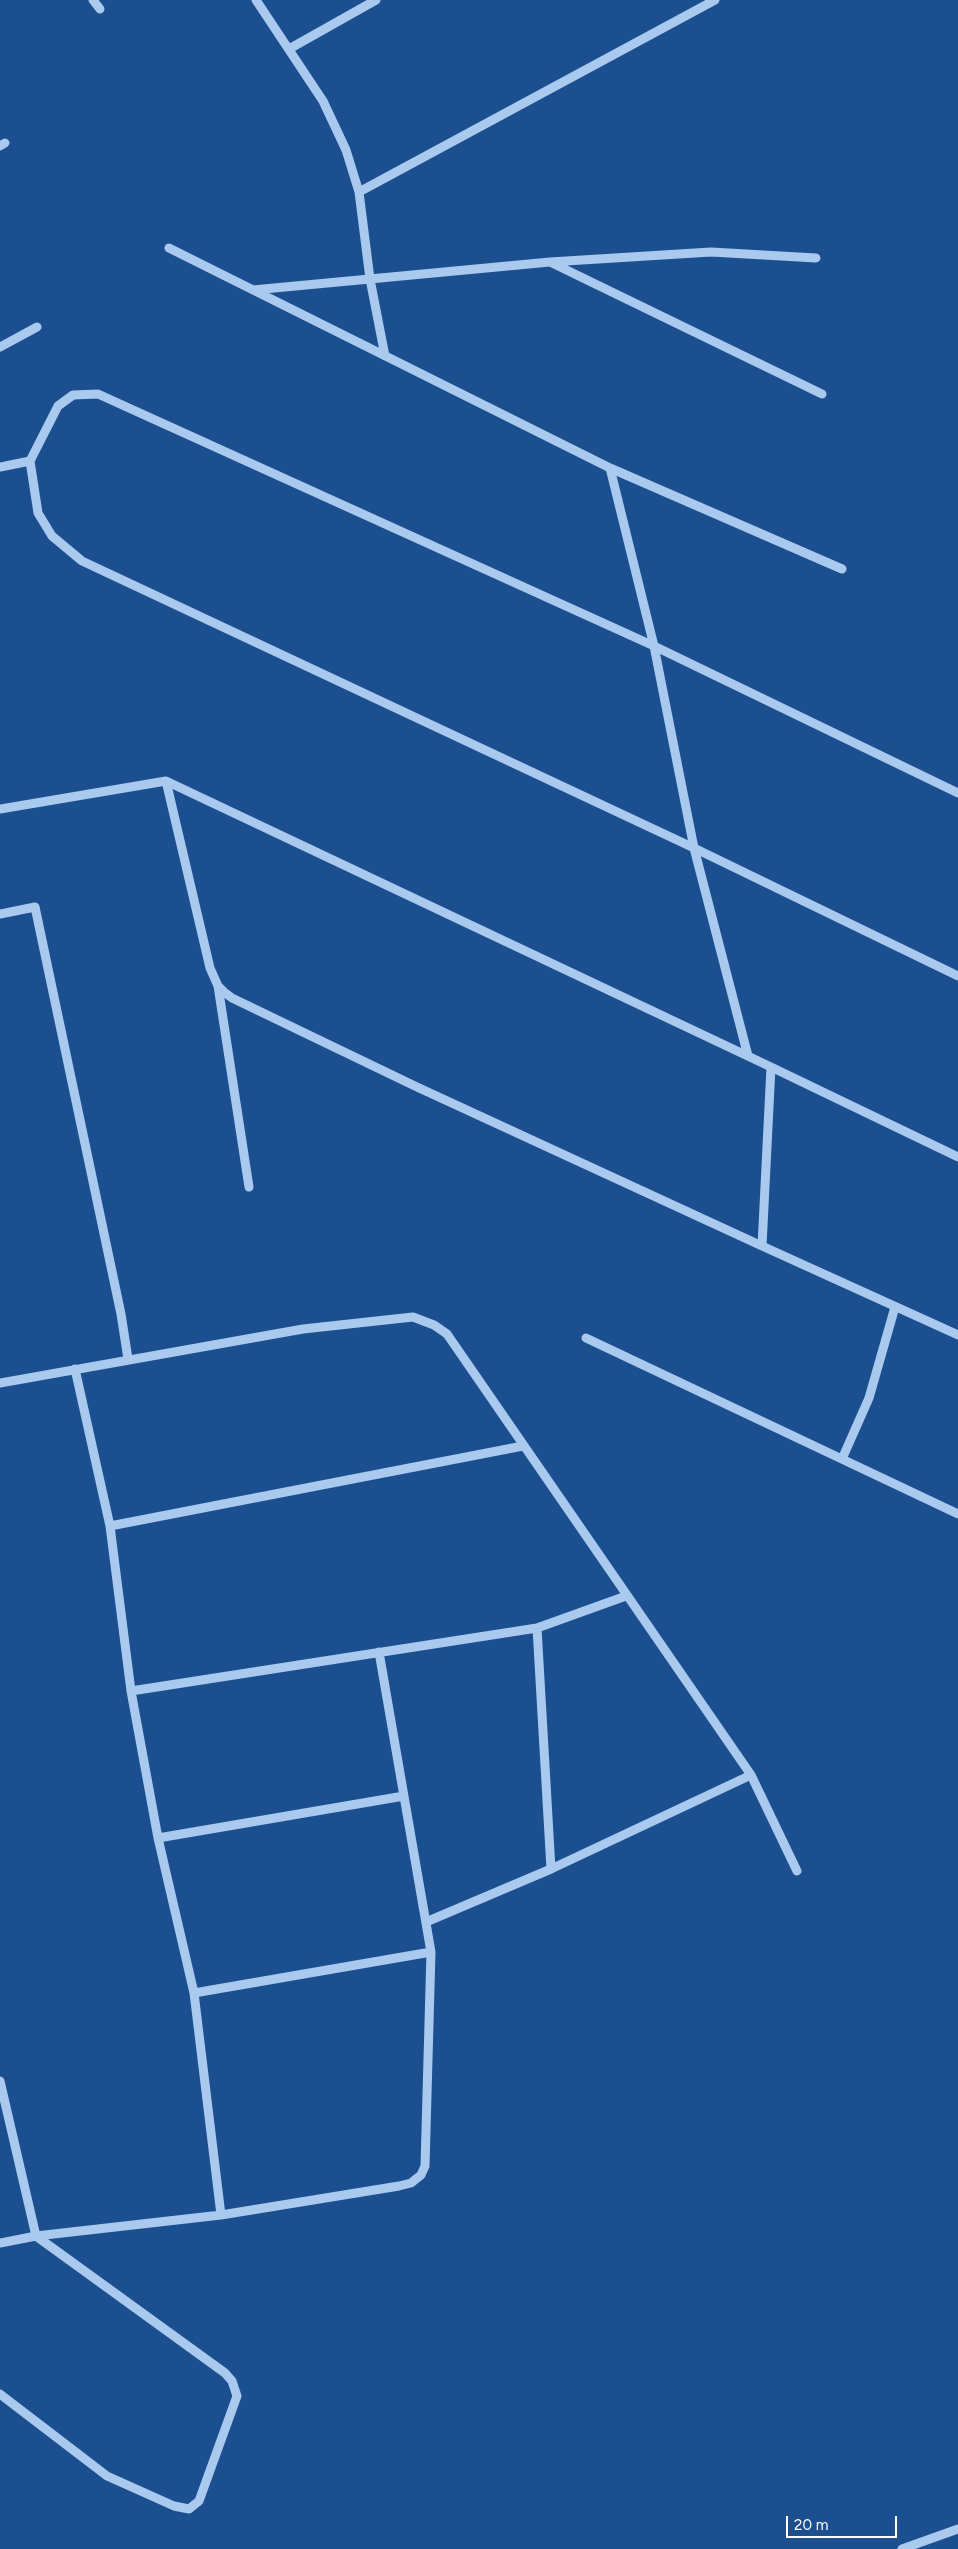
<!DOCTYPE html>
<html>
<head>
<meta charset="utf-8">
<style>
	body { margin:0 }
	#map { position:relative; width:958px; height:2549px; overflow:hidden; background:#1b4f8f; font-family:Figtree,sans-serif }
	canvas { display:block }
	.scale { position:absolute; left:786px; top:2516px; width:111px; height:22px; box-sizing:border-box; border:2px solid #fff; border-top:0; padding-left:6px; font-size:15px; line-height:18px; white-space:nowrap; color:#fff; -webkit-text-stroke:4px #1b4f8f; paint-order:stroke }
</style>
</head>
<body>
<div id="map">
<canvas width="958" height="2549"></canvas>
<div class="scale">20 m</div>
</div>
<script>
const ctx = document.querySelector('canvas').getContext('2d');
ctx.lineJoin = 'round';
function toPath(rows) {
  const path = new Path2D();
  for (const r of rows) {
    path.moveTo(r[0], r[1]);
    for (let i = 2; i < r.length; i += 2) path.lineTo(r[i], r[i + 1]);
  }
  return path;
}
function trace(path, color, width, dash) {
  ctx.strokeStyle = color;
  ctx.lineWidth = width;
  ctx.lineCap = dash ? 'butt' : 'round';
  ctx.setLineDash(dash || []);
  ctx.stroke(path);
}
trace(toPath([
	[93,0,100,9],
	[256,0,323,101,346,150,359,192,370,279,385,356],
	[289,49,376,0],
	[0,146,5,143],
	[359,192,715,0],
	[169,248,610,468,654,646,694,848,748,1056],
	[550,262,822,394],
	[253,290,550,262,711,252,816,258],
	[0,347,37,327],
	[30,461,58,406,73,395,98,394,654,646,958,793],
	[0,467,30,461,38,513,52,536,82,561,694,848,958,976],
	[610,468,842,569],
	[166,781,210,968,218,986,224,992,232,998,417,1087,762,1246,771,1067],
	[0,809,166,781,771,1067,958,1157],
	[0,914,35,907,121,1314,128,1359],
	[218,986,249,1187],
	[762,1246,958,1335],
	[586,1338,958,1514],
	[75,1369,110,1526,131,1691,158,1838,194,1993],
	[0,1383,303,1329,413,1317,434,1325,447,1334,751,1775,797,1871],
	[842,1459,869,1398,895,1307],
	[110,1526,523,1446],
	[537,1628,551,1869,751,1775],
	[131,1691,537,1628,626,1596],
	[158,1838,404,1796],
	[426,1922,551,1869],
	[0,2081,36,2236,225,2373,232,2381,237,2396,199,2501,189,2509,174,2506,107,2476,0,2394],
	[221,2215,399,2186,411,2183,421,2175,425,2166,431,1952],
	[0,2243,36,2236,221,2215,194,1993,431,1952,379,1652],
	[902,2549,958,2529]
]), '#a9c9ee', 9);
</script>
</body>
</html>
